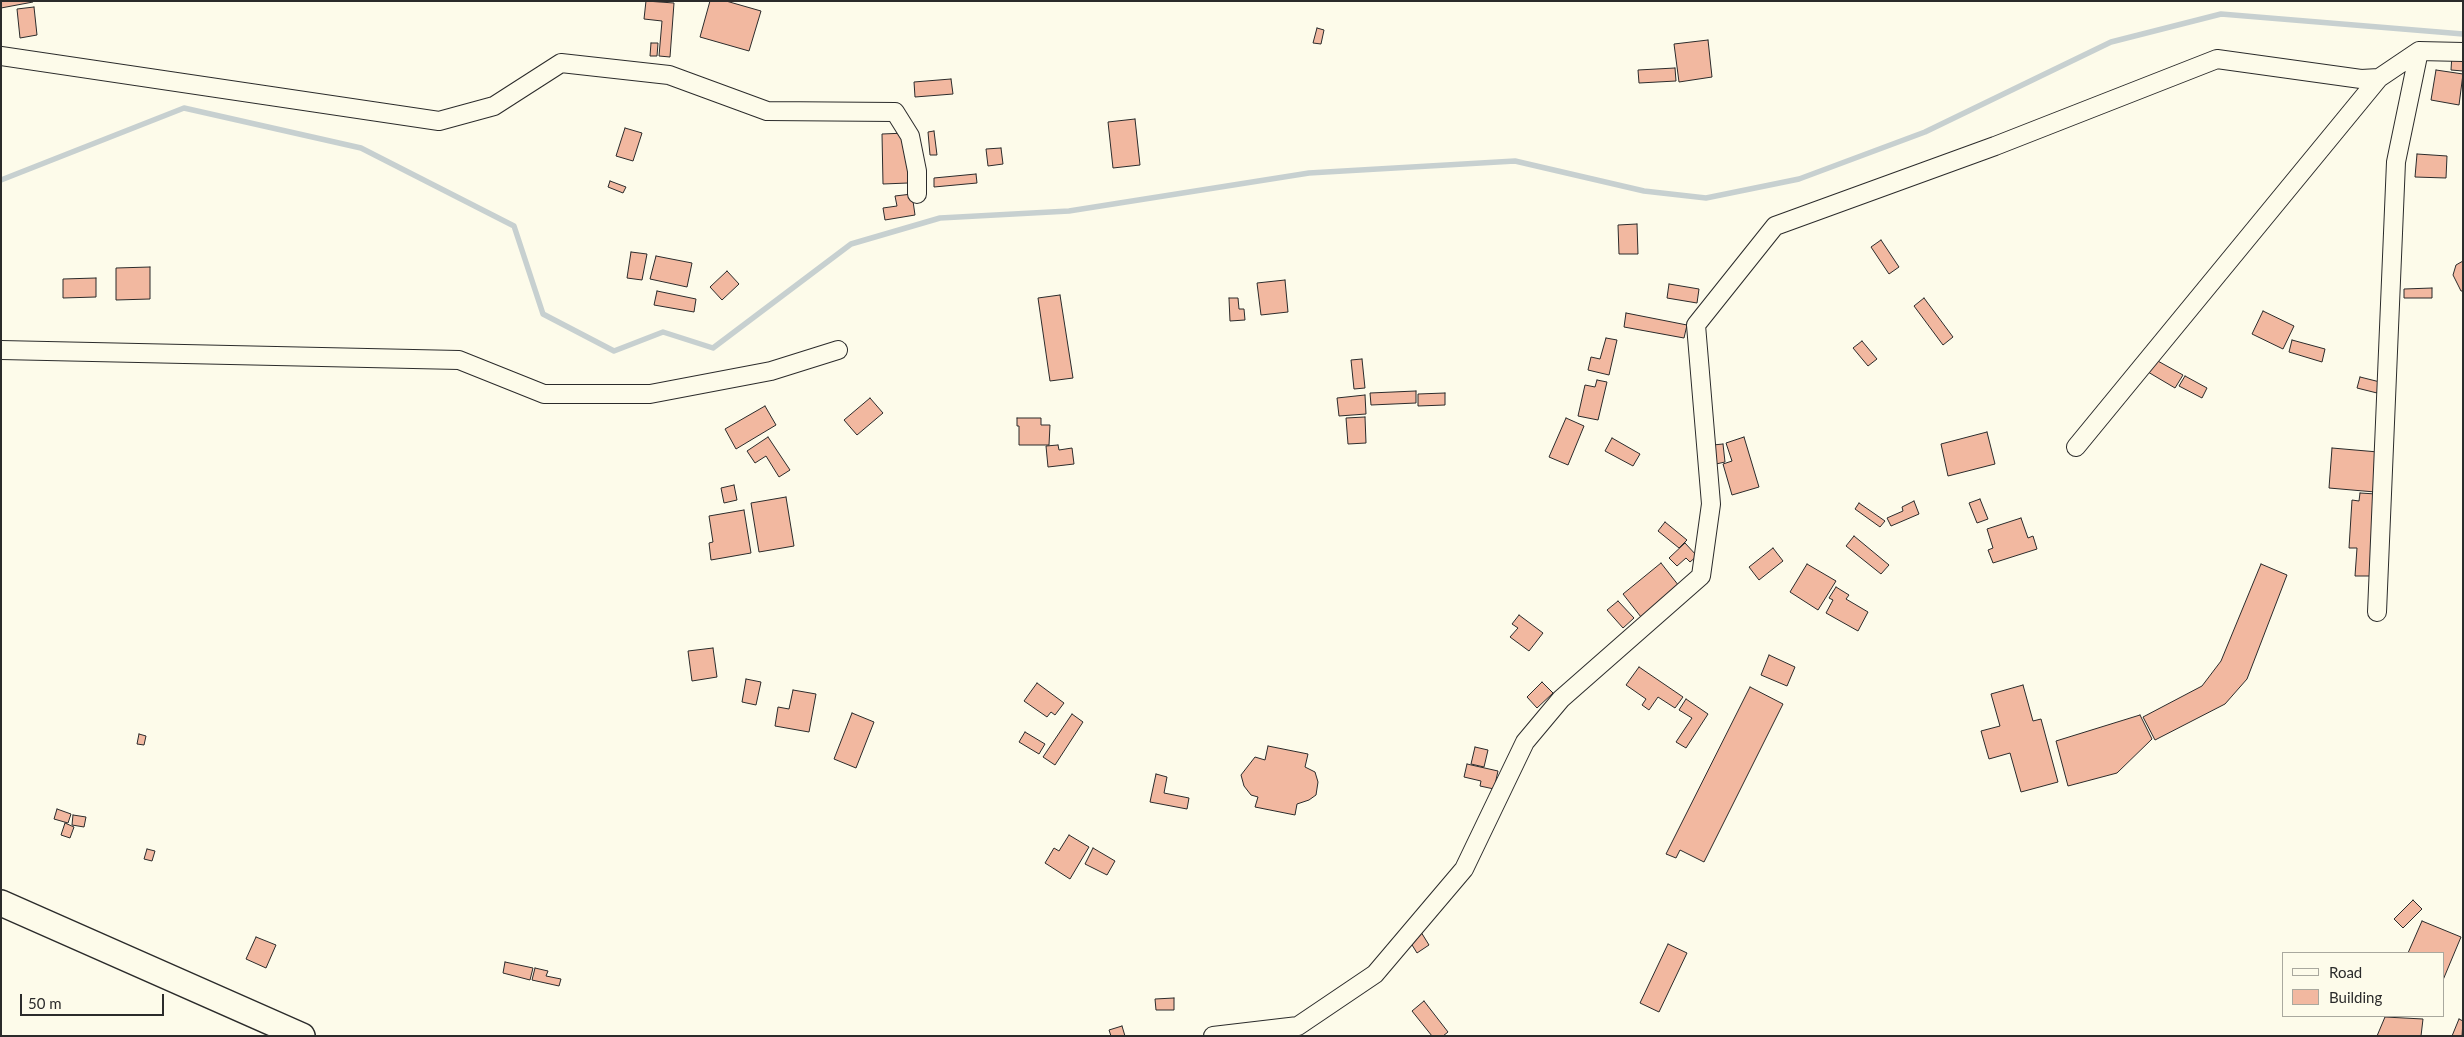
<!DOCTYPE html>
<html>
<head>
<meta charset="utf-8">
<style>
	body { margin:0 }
	#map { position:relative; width:2464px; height:1037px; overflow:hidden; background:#fdfbea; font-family:Lato,sans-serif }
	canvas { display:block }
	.frame { position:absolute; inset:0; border:2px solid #2b2b2b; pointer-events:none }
	.legend { position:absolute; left:2282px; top:952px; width:162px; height:65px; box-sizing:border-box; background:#fdfbea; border:1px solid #a9a89e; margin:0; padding:6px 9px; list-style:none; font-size:15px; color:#2b2b2b }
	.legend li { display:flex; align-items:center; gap:10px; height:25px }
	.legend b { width:25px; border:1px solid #a9a89e }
	.scale { position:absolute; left:20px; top:994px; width:144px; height:22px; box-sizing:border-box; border:2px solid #2b2b2b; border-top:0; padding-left:6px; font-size:15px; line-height:18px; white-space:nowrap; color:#2b2b2b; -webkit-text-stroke:4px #fdfbea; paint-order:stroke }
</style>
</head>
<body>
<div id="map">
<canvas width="2464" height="1037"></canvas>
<div class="frame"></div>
<ul class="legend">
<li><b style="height:6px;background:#fdfbea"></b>Road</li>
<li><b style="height:14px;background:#f2b8a0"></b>Building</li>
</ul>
<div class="scale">50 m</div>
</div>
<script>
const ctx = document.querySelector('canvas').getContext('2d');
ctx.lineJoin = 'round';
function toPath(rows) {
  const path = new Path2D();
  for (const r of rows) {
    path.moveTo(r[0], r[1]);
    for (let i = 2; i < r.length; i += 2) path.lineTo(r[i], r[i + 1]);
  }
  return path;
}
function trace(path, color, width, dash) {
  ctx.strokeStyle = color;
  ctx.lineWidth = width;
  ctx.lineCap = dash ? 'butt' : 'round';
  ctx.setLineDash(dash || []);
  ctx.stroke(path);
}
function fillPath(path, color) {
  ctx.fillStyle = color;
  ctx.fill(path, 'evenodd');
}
trace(toPath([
	[1,180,184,108,361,148,514,226,543,314,614,351,663,332,713,348,851,244,940,218,1069,211,1309,173,1515,161,1644,191,1706,198,1799,179,1925,132,2111,42,2221,14,2463,34]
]), '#c7d0d0', 5.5);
const building = toPath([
	[1,1,33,1,33,2,1,8,1,1],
	[646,1,674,3,670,57,659,56,662,21,644,19,646,1],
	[710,1,726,1,761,11,749,51,700,37,710,1],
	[34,7,37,35,20,38,17,9,34,7],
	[1317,28,1324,30,1321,44,1313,43,1317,28],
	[1708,40,1712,77,1679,82,1674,44,1708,40],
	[651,43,658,43,657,56,650,56,651,43],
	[2452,54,2463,55,2463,71,2451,70,2452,54],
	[1675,68,1676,81,1639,83,1638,70,1675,68],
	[2436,70,2463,74,2459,105,2431,100,2436,70],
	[951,79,953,94,915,97,914,82,951,79],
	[1135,119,1140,165,1113,168,1108,122,1135,119],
	[625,128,642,133,633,161,616,156,625,128],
	[934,131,937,155,930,155,928,132,934,131],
	[907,133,908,183,883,184,882,134,907,133],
	[1001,148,1003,164,988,166,986,149,1001,148],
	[2417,154,2447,156,2446,178,2415,177,2417,154],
	[976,174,977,183,934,187,934,178,976,174],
	[610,181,626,187,623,193,608,187,610,181],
	[912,194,915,215,885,220,883,208,897,206,895,196,912,194],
	[1637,224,1638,254,1619,254,1618,225,1637,224],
	[1881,240,1899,267,1889,274,1871,247,1881,240],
	[631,252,647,254,642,280,627,278,631,252],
	[656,256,692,263,687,287,650,279,656,256],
	[2463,261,2463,291,2461,291,2453,275,2456,265,2463,261],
	[150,267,150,299,116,300,116,268,150,267],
	[727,271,739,284,722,300,710,287,727,271],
	[96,278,96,297,63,298,63,279,96,278],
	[1285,280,1288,312,1261,315,1257,283,1285,280],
	[1669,284,1699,289,1697,303,1667,298,1669,284],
	[2432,288,2432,298,2404,298,2404,289,2432,288],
	[657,291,696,299,694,312,654,305,657,291],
	[1060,295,1073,378,1050,381,1038,298,1060,295],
	[1229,298,1238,298,1239,309,1244,309,1245,320,1230,321,1229,298],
	[1924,298,1953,337,1943,345,1914,306,1924,298],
	[2263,311,2294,326,2283,349,2252,334,2263,311],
	[1626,313,1687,325,1684,338,1624,327,1626,313],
	[1606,338,1617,340,1609,375,1588,370,1591,357,1600,359,1606,338],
	[2292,340,2325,349,2322,362,2289,352,2292,340],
	[1862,341,1877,359,1868,366,1853,348,1862,341],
	[1362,359,1365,388,1354,389,1351,360,1362,359],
	[2156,360,2183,375,2175,388,2148,372,2156,360],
	[2185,376,2207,388,2202,398,2179,386,2185,376],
	[2360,377,2380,382,2377,393,2357,388,2360,377],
	[1597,380,1607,382,1598,420,1578,416,1585,385,1595,387,1597,380],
	[1416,391,1416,403,1371,405,1370,393,1416,391],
	[1445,393,1445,405,1418,406,1418,394,1445,393],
	[1365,395,1366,414,1339,416,1337,398,1365,395],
	[870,398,883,413,857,435,844,420,870,398],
	[765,406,776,425,736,449,725,429,765,406],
	[1365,417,1366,443,1348,444,1346,418,1365,417],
	[1017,418,1041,418,1041,425,1050,425,1049,445,1019,445,1019,426,1017,426,1017,418],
	[1566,418,1584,426,1568,465,1549,457,1566,418],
	[1987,432,1995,464,1948,476,1941,444,1987,432],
	[768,437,790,470,779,477,766,456,755,463,747,451,768,437],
	[1744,437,1759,487,1732,495,1723,464,1732,461,1726,443,1744,437],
	[1612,438,1640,454,1633,466,1605,451,1612,438],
	[1723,444,1725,462,1716,464,1713,445,1723,444],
	[1058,445,1059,450,1072,448,1074,464,1048,467,1046,446,1058,445],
	[2332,448,2378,452,2375,492,2329,488,2332,448],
	[734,485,737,500,724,503,721,488,734,485],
	[2360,493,2376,494,2372,576,2355,576,2357,548,2349,548,2352,500,2359,501,2360,493],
	[786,497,794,546,759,552,751,503,786,497],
	[1980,499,1988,519,1977,523,1969,503,1980,499],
	[1914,501,1919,514,1891,526,1887,518,1903,511,1902,507,1914,501],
	[1859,503,1885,521,1880,527,1855,509,1859,503],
	[744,510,751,553,711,560,709,543,713,542,709,516,744,510],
	[2021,518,2028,538,2033,536,2037,549,1993,563,1988,550,1993,548,1987,529,2021,518],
	[1665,522,1687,540,1679,548,1658,531,1665,522],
	[1854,536,1889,565,1881,574,1846,546,1854,536],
	[1685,543,1697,556,1690,562,1686,558,1677,566,1669,558,1685,543],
	[1773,548,1783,561,1759,580,1749,567,1773,548],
	[1661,563,1679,586,1641,617,1623,594,1661,563],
	[1807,564,1836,581,1818,610,1790,592,1807,564],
	[2261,564,2287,575,2247,679,2225,704,2155,740,2143,717,2202,686,2221,661,2261,564],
	[1836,587,1849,595,1846,599,1868,612,1858,631,1826,613,1833,600,1829,598,1836,587],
	[1618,601,1634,618,1623,628,1607,610,1618,601],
	[1519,615,1543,633,1529,651,1510,637,1518,628,1512,624,1519,615],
	[713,648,717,677,692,681,688,651,713,648],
	[1769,655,1795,667,1787,686,1761,675,1769,655],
	[1639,667,1683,697,1675,708,1658,697,1649,710,1642,705,1646,699,1626,685,1639,667],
	[746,679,761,682,756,705,742,702,746,679],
	[1542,682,1553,693,1537,708,1527,697,1542,682],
	[1037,683,1064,703,1055,715,1051,712,1047,717,1024,701,1037,683],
	[2023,685,2033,721,2041,719,2058,782,2021,792,2010,753,1989,759,1981,731,2000,726,1991,694,2023,685],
	[1750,687,1783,704,1704,862,1680,850,1676,858,1666,854,1750,687],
	[793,690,816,694,809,732,775,726,778,707,789,709,793,690],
	[1686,699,1708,714,1686,748,1676,742,1692,718,1679,710,1686,699],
	[852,713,874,722,856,768,834,759,852,713],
	[1072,714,1083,722,1055,765,1043,757,1072,714],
	[2140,715,2152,739,2117,773,2068,786,2056,741,2140,715],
	[1025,732,1045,744,1039,754,1019,742,1025,732],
	[139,734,146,736,144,745,137,744,139,734],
	[1268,746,1308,754,1305,767,1315,772,1318,782,1316,795,1309,800,1297,804,1295,815,1255,807,1258,797,1251,795,1244,786,1241,775,1255,757,1265,760,1268,746],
	[1475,747,1488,750,1484,767,1471,764,1475,747],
	[1467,764,1498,771,1494,789,1480,786,1481,781,1464,777,1467,764],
	[1156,774,1167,777,1164,793,1189,798,1187,809,1150,802,1156,774],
	[57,809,71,814,68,823,54,819,57,809],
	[73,815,86,817,84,827,72,825,73,815],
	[65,823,74,827,70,838,61,835,65,823],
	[1069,835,1089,847,1070,879,1045,863,1054,848,1059,851,1069,835],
	[1093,848,1115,861,1107,875,1085,864,1093,848],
	[147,849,155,851,152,861,144,859,147,849],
	[2413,900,2422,909,2403,928,2394,919,2413,900],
	[2422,921,2461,937,2443,980,2443,953,2408,953,2422,921],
	[1421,932,1429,945,1417,953,1409,940,1421,932],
	[256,937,276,945,266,968,246,959,256,937],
	[1668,944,1687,953,1659,1012,1640,1003,1668,944],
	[505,962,533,968,530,980,503,973,505,962],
	[535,968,548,971,546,976,561,979,559,986,532,980,535,968],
	[1174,998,1174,1010,1156,1010,1155,999,1174,998],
	[1424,1001,1448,1032,1443,1036,1432,1036,1412,1011,1424,1001],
	[2385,1017,2423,1019,2421,1036,2377,1036,2385,1017],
	[2459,1019,2463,1021,2462,1036,2452,1036,2459,1019],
	[1122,1026,1125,1036,1111,1036,1109,1030,1122,1026]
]);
fillPath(building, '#f2b8a0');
trace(building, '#2b2b2b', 1);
const minor = toPath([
	[1,56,439,121,494,106,561,63,669,75,767,111,895,112,910,136,917,171,917,194],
	[1,350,459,360,544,394,650,394,771,371,838,350],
	[2076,447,2379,78],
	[2377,612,2396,162,2419,51],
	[1213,1036,1298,1026,1375,974,1464,869,1525,742,1561,699,1701,576,1711,504,1696,325,1775,226,1995,146,2217,59,2361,79,2379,78,2419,51,2463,52]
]);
const secondary = toPath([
	[1,903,302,1036]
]);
trace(minor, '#2b2b2b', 20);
trace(secondary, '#2b2b2b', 28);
trace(minor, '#fdfbea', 18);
trace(secondary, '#fdfbea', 25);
</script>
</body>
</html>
